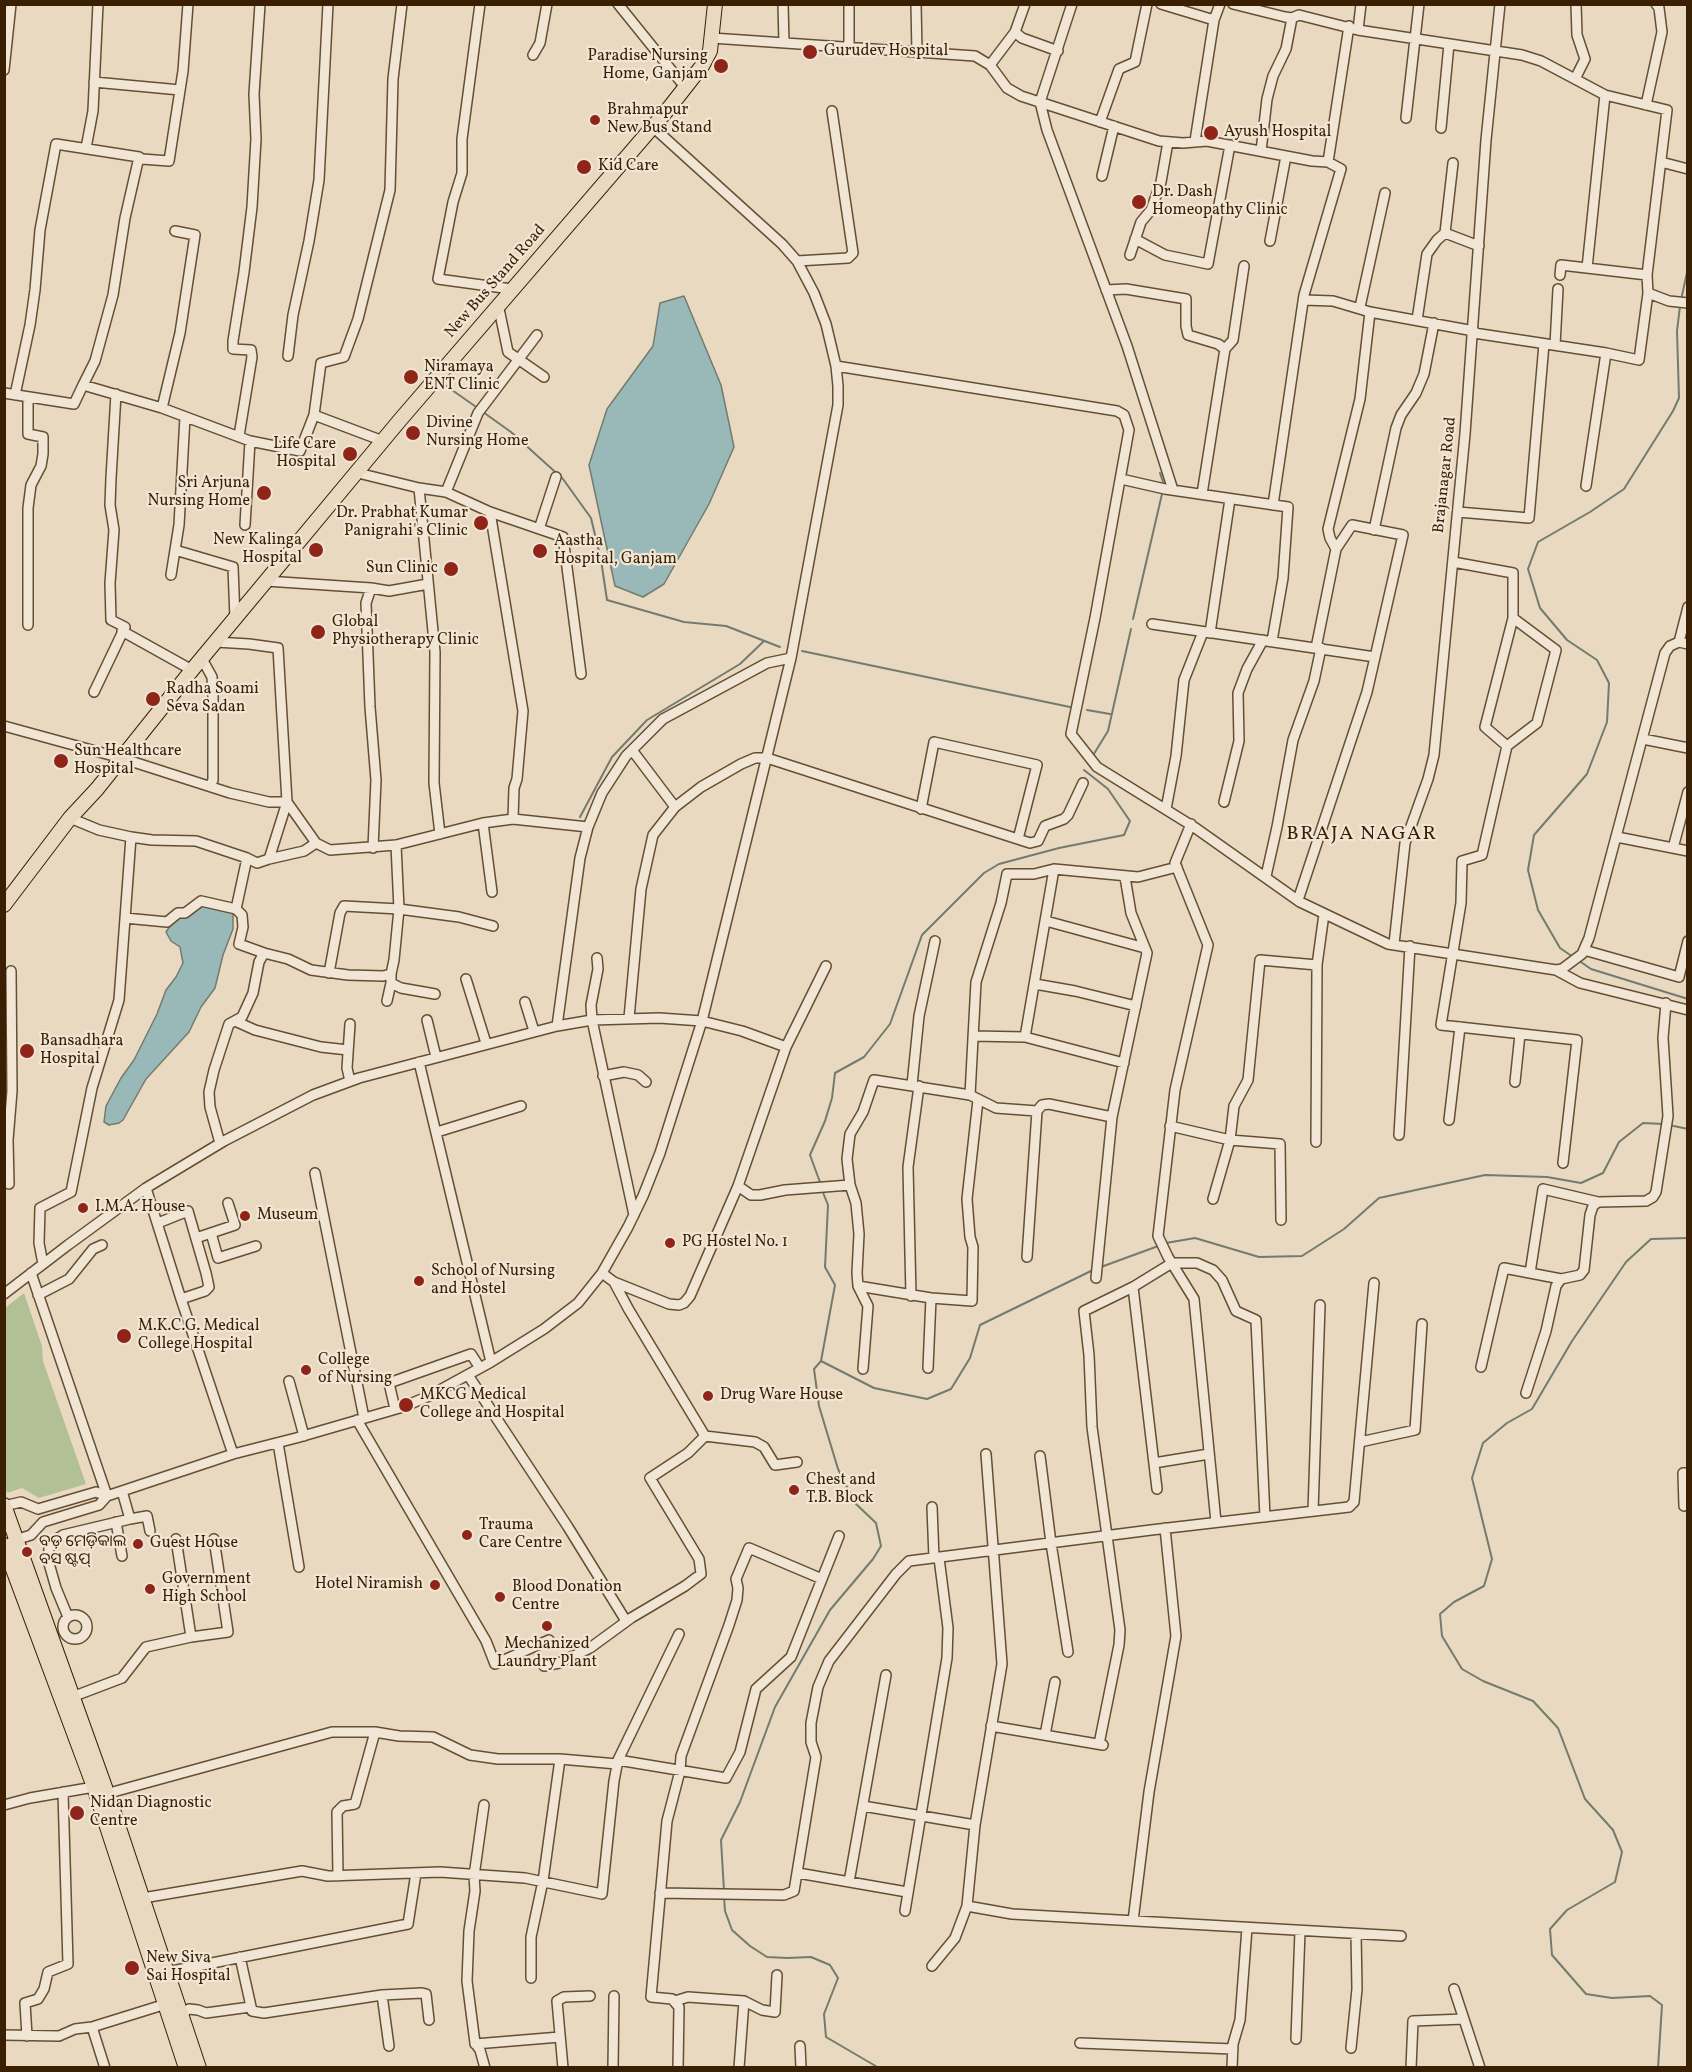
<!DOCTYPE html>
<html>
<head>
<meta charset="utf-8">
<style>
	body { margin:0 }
	#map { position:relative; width:1692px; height:2072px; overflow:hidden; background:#e9d9c0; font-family:Vollkorn,serif }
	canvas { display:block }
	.frame { position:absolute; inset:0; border:6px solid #3a1f02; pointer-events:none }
</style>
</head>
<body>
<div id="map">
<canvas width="1692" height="2072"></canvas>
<div class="frame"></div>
</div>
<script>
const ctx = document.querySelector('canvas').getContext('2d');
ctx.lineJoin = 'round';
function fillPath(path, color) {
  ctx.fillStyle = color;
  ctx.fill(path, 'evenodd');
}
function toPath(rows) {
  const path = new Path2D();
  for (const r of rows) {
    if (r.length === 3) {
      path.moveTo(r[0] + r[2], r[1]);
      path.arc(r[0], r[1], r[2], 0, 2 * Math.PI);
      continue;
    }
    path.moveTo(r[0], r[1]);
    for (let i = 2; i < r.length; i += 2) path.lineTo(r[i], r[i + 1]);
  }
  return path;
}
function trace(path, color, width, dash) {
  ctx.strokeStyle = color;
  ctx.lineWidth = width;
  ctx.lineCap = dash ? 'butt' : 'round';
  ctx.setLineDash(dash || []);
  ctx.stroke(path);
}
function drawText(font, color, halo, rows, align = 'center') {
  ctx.font = font + ' Vollkorn,"Noto Sans Oriya",serif';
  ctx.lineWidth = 4.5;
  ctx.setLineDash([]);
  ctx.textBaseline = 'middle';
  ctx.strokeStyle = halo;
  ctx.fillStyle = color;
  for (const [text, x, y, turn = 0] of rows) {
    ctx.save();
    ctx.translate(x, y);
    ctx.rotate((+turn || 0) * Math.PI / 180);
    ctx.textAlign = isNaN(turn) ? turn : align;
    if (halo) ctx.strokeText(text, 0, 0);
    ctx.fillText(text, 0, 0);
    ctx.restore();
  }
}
fillPath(toPath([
	[24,1293,42,1346,43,1361,86,1484,39,1498,22,1488,7,1493,5,1487,5,1308]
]), '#b2c096');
const water = toPath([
	[684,296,721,385,734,447,709,504,664,584,643,597,615,586,589,465,607,409,653,346,660,303,684,296],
	[199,905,233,912,233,929,223,955,215,988,201,1007,189,1032,146,1079,123,1120,119,1123,109,1125,104,1122,106,1106,121,1078,134,1060,157,1014,166,990,176,977,183,963,180,947,171,941,166,932,177,916,199,905]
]);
fillPath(water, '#99b9b8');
trace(water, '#737b6f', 1.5);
trace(toPath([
	[1681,300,1688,268],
	[442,383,479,409],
	[483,412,511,432,563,479,591,518,601,560,607,600,684,622,726,626,780,647],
	[1160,473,1163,482],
	[1133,619,1162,494],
	[802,651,1070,707],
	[1087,710,1110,714],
	[1092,757,1108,731,1131,629],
	[580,817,612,757,647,720,740,664,764,641],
	[1573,957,1560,948,1538,910,1528,870,1534,835,1587,774,1607,722,1609,683,1597,660,1567,640,1540,608,1528,569,1538,542,1590,512,1624,489,1673,411,1679,398,1677,331,1680,306],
	[1578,960,1591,969,1688,999],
	[1669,1125,1688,1129],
	[821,1185,810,1155,825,1121,832,1098,835,1073,864,1057,890,1024,922,935,984,873,999,864,1059,848,1124,835,1130,821,1108,789,1084,770],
	[1166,1243,1195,1238,1259,1257,1302,1256,1344,1229,1379,1198,1485,1175,1547,1177,1581,1183,1603,1173,1619,1142,1643,1123,1664,1124],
	[1101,1267,1161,1245],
	[821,1361,874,1388,927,1399,951,1389,970,1358,980,1325,1093,1270],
	[724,1891,721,1840,740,1802,775,1707,830,1610,873,1559,881,1546,876,1523,855,1503,838,1469,819,1406,814,1369,821,1361,835,1285,825,1267,828,1205,822,1190],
	[724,1897,725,1911,732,1930,750,1946,767,1957,787,1958,811,1957,830,1965,838,1978,824,2014,826,2037,879,2068],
	[1658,2068,1662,2005,1650,1996,1612,1998,1586,1994,1552,1955,1550,1929,1567,1910,1615,1882,1622,1852,1613,1830,1585,1799,1558,1728,1533,1701,1483,1681,1462,1669,1442,1636,1440,1614,1454,1602,1484,1586,1492,1559,1472,1478,1483,1443,1507,1423,1532,1409,1572,1341,1626,1262,1651,1239,1688,1238]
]), '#737b6f', 2);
const minor = toPath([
	[480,4,462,139,462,173,453,202,438,279,511,289],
	[618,4,685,87],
	[783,4,784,43],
	[849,4,849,48],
	[916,4,917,53],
	[1025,4,1015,32,1022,38,1058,51],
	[1072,4,1040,102,1047,130,1127,346,1173,490],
	[1161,4,1214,20,1220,4],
	[1233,4,1285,17,1292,18,1299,15,1358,30,1522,55,1541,61,1605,95,1667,110,1647,275,1648,293,1669,301,1688,303],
	[1358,30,1361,4],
	[712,38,975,56,990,65,1007,88,1021,96,1159,141,1183,143,1207,141,1312,161,1328,162,1341,169,1304,295,1273,505],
	[533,55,540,43,547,4],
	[990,65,1015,32],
	[4,70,11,4],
	[1575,79,1585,59,1577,35,1576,4],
	[94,82,180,90],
	[1646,105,1662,32,1659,8,1656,4],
	[1406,118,1419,4],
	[1100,122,1119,69,1135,62,1147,4],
	[1441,128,1449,44],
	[1195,141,1214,20],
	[86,148,93,111,98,4],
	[1261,151,1267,99,1273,76,1286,49,1292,18],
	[1328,162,1349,26],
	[1661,162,1688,169],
	[1453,163,1445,233,1479,246],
	[1102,176,1114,126],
	[1135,239,1165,255,1208,264,1230,145],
	[1270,241,1286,156],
	[1130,255,1141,222,1151,210,1161,182,1168,142],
	[797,261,848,258,853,253,832,111],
	[1587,268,1605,95],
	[1560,275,1561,265,1647,275],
	[1106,290,1126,289,1186,299,1186,326,1188,335,1218,344,1225,349],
	[1304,300,1333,301,1370,312,1474,331],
	[498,304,508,352,544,377],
	[1360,307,1385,193],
	[1417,320,1427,254,1437,240,1445,233],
	[1474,333,1606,353,1639,360,1648,293],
	[1555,345,1558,289],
	[288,356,293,315,309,241,319,180,328,4],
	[836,366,1117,411,1124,415,1129,430,1095,618,1071,734,1097,767,1194,827,1300,902,1388,944,1556,970,1580,983,1688,1010],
	[83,385,95,361,113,295,125,218,139,157],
	[4,393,74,404,83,385,162,408,250,441,300,451,314,415,383,441],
	[15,395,30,325,35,290,40,230,56,144,139,157,142,159,169,161,183,71,188,4],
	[28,397,28,434,43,437,43,454,41,466,31,485,28,508,28,625],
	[162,408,180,333,195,235,175,231],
	[314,415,321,363,344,357,358,319,390,190,393,79,402,4],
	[239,436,252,357,251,350,233,349,233,341,244,272,252,207,256,139,254,94,260,4],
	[358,473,419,488,446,492,490,512,563,537,581,674],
	[1121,479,1165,489,1288,507,1283,578,1272,641],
	[1586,486,1606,353],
	[419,488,435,652,434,783,440,834],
	[446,492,478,413,537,335],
	[1202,494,1225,349,1233,340,1244,266],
	[490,512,523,711,517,779,514,788,513,819],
	[1458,512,1529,518,1544,344],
	[245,525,250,441],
	[539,529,556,477],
	[1374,530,1396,428,1401,415,1416,393,1424,374,1434,323],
	[1336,549,1330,538,1328,529,1360,399,1370,312],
	[175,550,233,567,235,618],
	[1453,562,1513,573,1513,618,1485,727,1507,746],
	[171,575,179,525,185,417],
	[266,581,371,588,366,603,370,707,376,780,373,848],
	[371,588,389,591,428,584],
	[1513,618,1556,650,1537,723,1507,746,1482,855,1462,861,1461,903,1441,1025,1577,1040,1563,1163],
	[1152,624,1375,657],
	[122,631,192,670],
	[1210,633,1230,499],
	[1679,642,1688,607],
	[202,659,212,677,213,692,213,780,210,786],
	[94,692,125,627,111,620,110,583,114,530,110,505,111,478,116,394],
	[4,726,121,758,230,793,269,802,287,802,316,843,330,850,396,845,399,909,459,917,493,926],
	[1643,739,1688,748],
	[632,750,675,807],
	[1224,802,1239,741,1238,693,1247,669,1263,640],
	[921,809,934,742,1037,765,1018,839],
	[1166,809,1176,756,1184,680,1203,632],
	[483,823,492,892],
	[1191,824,1175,863,1208,945,1175,1090,1158,1236,1168,1257,1194,1299,1216,1522],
	[131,837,152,840,196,841,247,858],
	[1617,837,1688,851],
	[396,845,483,823,513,819,588,827],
	[1673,848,1688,792],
	[269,859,304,851,316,843],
	[1266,876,1277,827,1293,740,1314,681,1321,648],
	[1298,900,1367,692,1403,535,1352,525,1336,549,1316,648],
	[236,909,242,915,243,927,239,944,264,953,288,959,311,970,348,975,383,976,391,974],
	[125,918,167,922,178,913,185,913,201,901,236,909,247,858,257,863,269,859,287,802,278,648,249,644,216,642],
	[1046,921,1145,948],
	[1394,944,1405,843,1428,779,1434,755,1465,434,1486,140,1500,4],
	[1584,950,1679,977,1688,941],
	[597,958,598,969,591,1005,592,1020,634,1215],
	[1556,970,1562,969,1582,954,1589,938,1665,653,1670,646,1679,642,1688,644],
	[329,973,340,913,344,906,399,909,394,960,391,974,391,983,401,988,435,994],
	[466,979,486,1043],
	[1035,984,1075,991,1136,1006],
	[387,1001,391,983],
	[525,1002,534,1031],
	[629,1018,641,889,653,835,675,807,701,787,741,764,755,758,767,758,1030,843,1038,841,1045,826,1064,819,1068,815,1083,783],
	[427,1020,436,1057],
	[235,1021,255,1030,321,1047,348,1050],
	[350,1024,347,1068,350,1081],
	[557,1026,580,858,588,827,602,793,626,756,663,719,767,663,791,658],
	[973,1036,1025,1037,1124,1063],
	[1025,1037,1054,869],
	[786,1047,826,966],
	[419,1062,491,1362],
	[603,1076,624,1072,638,1075,646,1082],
	[1515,1082,1520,1034],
	[912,1085,919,1016,935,941],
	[970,1095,976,982,1001,903,1007,874,1034,874,1054,869,1138,877,1177,867],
	[1449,1120,1460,1027],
	[1170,1126,1230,1140,1280,1144,1281,1220],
	[437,1132,521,1106],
	[1399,1135,1410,946],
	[1316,1142,1317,965,1324,914],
	[220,1143,210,1107,209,1092,214,1070,229,1024,242,1017,253,993,259,962,264,953],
	[315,1173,364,1418],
	[9,1184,8,1140,12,1091,11,971],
	[738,1186,751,1195,760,1195,785,1190,850,1185],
	[146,1188,181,1299,233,1454],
	[1213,1199,1230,1140,1234,1106,1248,1080,1260,960,1317,965],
	[158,1223,188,1211,190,1218,206,1273,209,1287,205,1291,181,1299],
	[211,1233,218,1258,256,1246],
	[196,1238,235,1225,228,1203],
	[1027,1257,1037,1111,1042,1105,1049,1104,1112,1117],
	[43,1264,39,1243,40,1208,71,1192,92,1088,119,1000,131,837,99,830,70,818],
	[31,1273,107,1496],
	[602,1273,614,1282,629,1310,705,1436,755,1442,764,1447,775,1465,797,1462],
	[1530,1273,1543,1189,1598,1202],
	[1096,1278,1112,1117,1147,953,1131,913,1125,877],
	[858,1286,931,1298,972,1301,973,1247,970,1237,967,1199,978,1100],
	[1133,1287,1157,1489],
	[4,1294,68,1245,146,1188,224,1141,313,1095,359,1078,557,1026,592,1020,659,1018,702,1021,742,1031,786,1047,738,1186,690,1296,684,1303,679,1305,669,1304,614,1282],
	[38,1295,69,1279,93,1249,102,1245],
	[911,1296,908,1167,919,1086],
	[1481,1367,1504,1268,1561,1279],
	[928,1368,931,1298],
	[863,1369,868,1306,858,1286,857,1273,859,1234,856,1203,850,1185,847,1159,850,1134,863,1112,874,1080,970,1095,996,1108,1037,1111],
	[468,1375,568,1527,626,1621],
	[289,1381,304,1436],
	[1526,1393,1546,1331,1556,1286,1561,1279,1580,1275,1584,1270,1590,1215,1593,1206,1598,1202,1646,1201,1653,1197,1656,1192,1668,1116,1663,1038,1666,1003],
	[395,1409,389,1383,471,1354,480,1368],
	[357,1420,486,1641,495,1664,549,1640],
	[1360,1442,1415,1430,1422,1324],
	[278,1443,299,1567],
	[1040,1456,1051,1543,1068,1652],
	[1154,1463,1209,1454],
	[107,1496,233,1454,296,1438,403,1407,429,1396,491,1362,544,1329,578,1303,602,1273,628,1227,643,1196,660,1153,702,1021,791,658,838,405,838,386,836,366,826,324,814,293,797,261,782,244,654,128],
	[4,1506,21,1502,38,1509,96,1492,107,1496],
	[1684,1506,1683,1473,1688,1473],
	[932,1507,934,1558],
	[1313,1511,1320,1305],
	[130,1519,147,1516,150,1531],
	[116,1522,122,1556],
	[176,1539,191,1637,228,1632,214,1539],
	[12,1541,31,1535,43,1522,99,1505,107,1496],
	[75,1627,12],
	[68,1617,56,1588,48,1560,49,1549,55,1540,63,1535,130,1519,122,1491],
	[544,1666,559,1663,590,1648,631,1618,685,1586,701,1574,699,1559,650,1478,688,1453,705,1436],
	[72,1697,122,1678,146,1647,191,1637],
	[991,1726,1103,1745],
	[1045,1735,1055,1682],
	[1099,1744,1119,1645,1120,1630,1092,1427,1089,1355,1084,1311,1133,1287,1172,1263,1197,1263,1213,1270,1222,1280,1236,1311,1256,1320,1265,1517],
	[618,1760,726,1778,740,1752,756,1689,791,1657,839,1536],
	[102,1795,332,1732,375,1732,399,1736,433,1737,470,1755,498,1759,560,1759,617,1764],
	[4,1805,30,1798,94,1787,97,1783],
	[484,1805,474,1876,475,1891,469,1931,467,1981,475,2043,480,2050,485,2068],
	[863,1806,975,1825],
	[798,1873,907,1892],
	[338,1876,337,1812,343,1806,355,1804,375,1732],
	[849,1882,886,1675],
	[660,1893,784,1895,794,1891,816,1757,811,1742,811,1723,818,1687,829,1661,896,1574,909,1561,1151,1530,1349,1507,1354,1502,1374,1283],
	[137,1899,302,1871,328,1876,440,1872,525,1878,602,1894,614,1781,618,1760,679,1634],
	[967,1906,1012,1914,1401,1936],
	[905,1911,947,1658,948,1628,939,1558],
	[1133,1921,1149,1792,1176,1636,1165,1528],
	[240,1957,252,2011,264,2013,382,1995,422,1993,426,1994,429,2020],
	[932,1966,955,1938,967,1906,975,1825,1002,1664,986,1454],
	[167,1972,408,1924,416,1873],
	[531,1978,531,1937,543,1881,560,1759],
	[1454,1989,1480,2068],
	[382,1995,389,2046],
	[675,2001,688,1997,744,2001,739,2068],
	[744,2001,762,2010,775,2012,777,1975],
	[181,2014,189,2009,198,2010,206,2013,250,2007],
	[92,2027,105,2068],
	[4,2035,59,2036,75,2029,92,2027,166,2004],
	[27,2036,25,2003,38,1999,44,1989,48,1972,68,1964,63,1792],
	[1296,2039,1300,1931],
	[1080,2043,1233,2049],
	[475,2044,560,2037],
	[800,2046,801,2068],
	[1351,2048,1357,1989,1356,1934],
	[563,2068,557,2001,564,1997,590,1996],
	[613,2068,614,1996],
	[678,2068,679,2007,672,1999,651,1997,667,1821,680,1771,681,1756,729,1625,737,1600,738,1588,736,1579,749,1548,822,1579],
	[1232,2068,1233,2044,1240,2020,1247,1928],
	[1411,2068,1413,2021,1464,2019]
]);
const highway = toPath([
	[4,905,70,818,97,789,192,670,400,420,669,108,702,66,710,51,715,4],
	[4,1505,111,1804,199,2068],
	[4,1545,94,1787,186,2068]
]);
trace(minor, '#664e32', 12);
trace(highway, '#3a1f02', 16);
trace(minor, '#f1e6d6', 9);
trace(highway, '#e9d9c0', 14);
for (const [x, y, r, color] of [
	[810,52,8,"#8f2418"],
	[721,66,8,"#8f2418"],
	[595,120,6,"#8f2418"],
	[1211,133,8,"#8f2418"],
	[584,167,8,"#8f2418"],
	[1139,202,8,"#8f2418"],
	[411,377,8,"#8f2418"],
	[413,433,8,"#8f2418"],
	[350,454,8,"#8f2418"],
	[264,493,8,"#8f2418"],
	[481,523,8,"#8f2418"],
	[316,550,8,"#8f2418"],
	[540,551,8,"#8f2418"],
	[451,569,8,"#8f2418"],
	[318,632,8,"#8f2418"],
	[153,699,8,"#8f2418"],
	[61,761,8,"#8f2418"],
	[27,1051,8,"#8f2418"],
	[83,1208,6,"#8f2418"],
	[245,1216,6,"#8f2418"],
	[670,1243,6,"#8f2418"],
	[419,1281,6,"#8f2418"],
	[124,1336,8,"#8f2418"],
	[306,1370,6,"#8f2418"],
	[708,1396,6,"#8f2418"],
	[406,1405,8,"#8f2418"],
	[794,1490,6,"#8f2418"],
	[467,1535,6,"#8f2418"],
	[138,1544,6,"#8f2418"],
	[27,1552,6,"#8f2418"],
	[435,1585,6,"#8f2418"],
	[150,1589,6,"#8f2418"],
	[500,1597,6,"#8f2418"],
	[547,1626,6,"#8f2418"],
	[77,1813,8,"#8f2418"],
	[132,1968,8,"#8f2418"]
]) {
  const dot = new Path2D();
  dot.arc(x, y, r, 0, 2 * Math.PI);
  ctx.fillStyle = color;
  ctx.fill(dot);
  trace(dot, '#f1e6d6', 2);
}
drawText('16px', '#3a1f02', '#f1e6d6', [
	["Gurudev Hospital",824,52],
	["Paradise Nursing",708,57,"right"],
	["Home, Ganjam",708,75,"right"],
	["Brahmapur",607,111],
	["New Bus Stand",607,129],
	["Ayush Hospital",1224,133],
	["Kid Care",598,167],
	["Dr. Dash",1152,193],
	["Homeopathy Clinic",1152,211],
	["Niramaya",424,368],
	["ENT Clinic",424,386],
	["Divine",426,424],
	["Nursing Home",426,442],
	["Life Care",336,445,"right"],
	["Hospital",336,463,"right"],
	["Sri Arjuna",250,484,"right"],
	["Nursing Home",250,502,"right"],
	["Dr. Prabhat Kumar",468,514,"right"],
	["Panigrahi's Clinic",468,532,"right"],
	["New Kalinga",302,541,"right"],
	["Hospital",302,559,"right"],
	["Aastha",554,542],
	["Hospital, Ganjam",554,560],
	["Sun Clinic",438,569,"right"],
	["Global",332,623],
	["Physiotherapy Clinic",332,641],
	["Radha Soami",166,690],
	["Seva Sadan",166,708],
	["Sun Healthcare",74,752],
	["Hospital",74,770],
	["Bansadhara",40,1042],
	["Hospital",40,1060],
	["I.M.A. House",95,1208],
	["Museum",257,1216],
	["PG Hostel No. 1",682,1243],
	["School of Nursing",431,1272],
	["and Hostel",431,1290],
	["M.K.C.G. Medical",138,1327],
	["College Hospital",138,1345],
	["College",318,1361],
	["of Nursing",318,1379],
	["MKCG Medical",420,1396],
	["College and Hospital",420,1414],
	["Drug Ware House",720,1396],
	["Chest and",806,1481],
	["T.B. Block",806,1499],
	["Trauma",479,1526],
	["Care Centre",479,1544],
	["ବଡ଼ ମେଡ଼ିକାଲ",39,1543],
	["ବସ ଷ୍ଟପ୍",39,1561],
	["Guest House",150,1544],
	["Government",162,1580],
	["High School",162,1598],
	["Hotel Niramish",423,1585,"right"],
	["Blood Donation",512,1588],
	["Centre",512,1606],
	["Mechanized",547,1645,"center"],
	["Laundry Plant",547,1663,"center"],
	["Nidan Diagnostic",90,1804],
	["Centre",90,1822],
	["New Siva",146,1959],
	["Sai Hospital",146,1977]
], 'left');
drawText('16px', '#3a1f02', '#f1e6d6', [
	["New Bus Stand Road",496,282,-49],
	["Brajanagar Road",1446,475,-84]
]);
ctx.letterSpacing = '1.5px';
drawText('20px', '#3a1f02', '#f1e6d6', [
	["BRAJA NAGAR",1362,835]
]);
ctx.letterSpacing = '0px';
</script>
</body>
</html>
